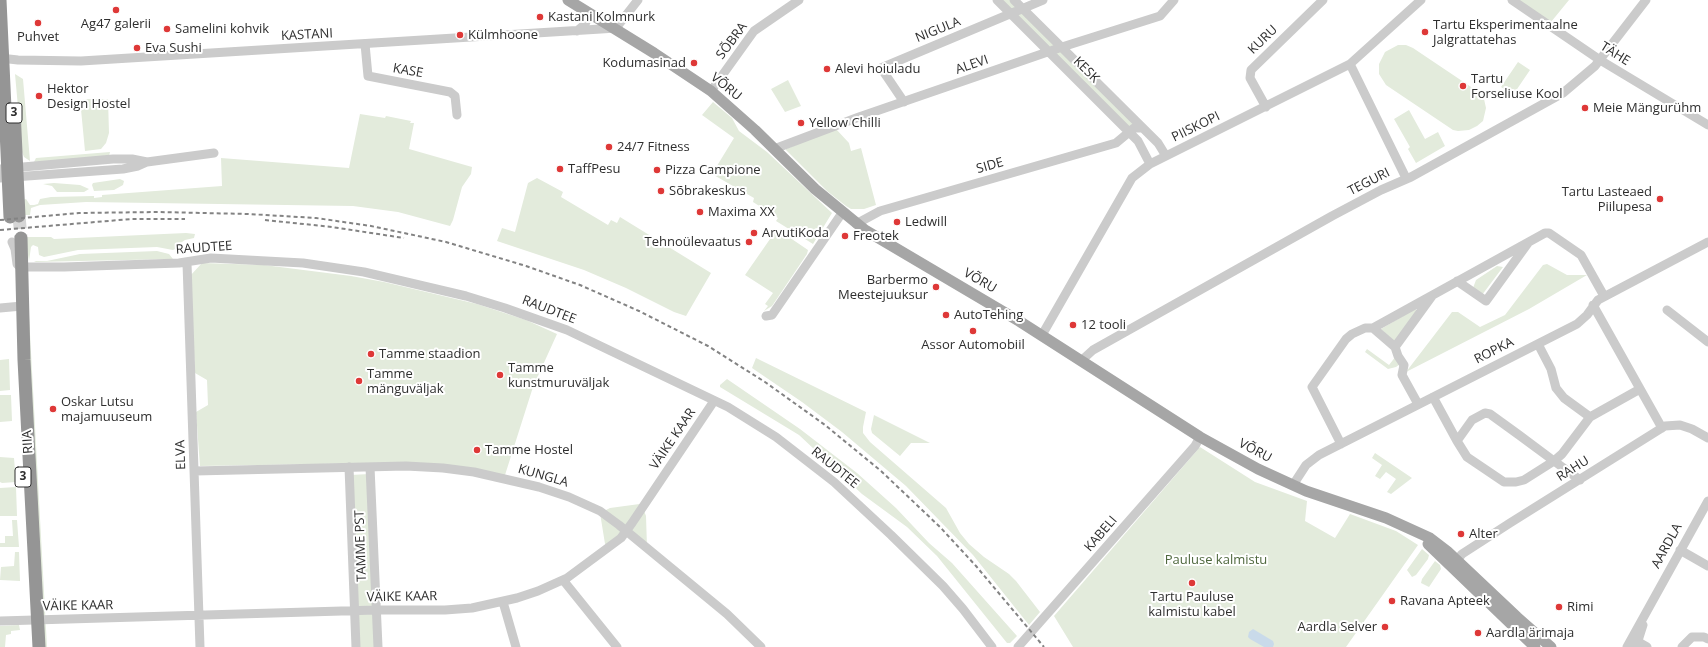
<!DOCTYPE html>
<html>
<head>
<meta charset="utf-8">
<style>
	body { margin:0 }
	canvas { display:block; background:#fff }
</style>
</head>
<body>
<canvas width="1708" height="647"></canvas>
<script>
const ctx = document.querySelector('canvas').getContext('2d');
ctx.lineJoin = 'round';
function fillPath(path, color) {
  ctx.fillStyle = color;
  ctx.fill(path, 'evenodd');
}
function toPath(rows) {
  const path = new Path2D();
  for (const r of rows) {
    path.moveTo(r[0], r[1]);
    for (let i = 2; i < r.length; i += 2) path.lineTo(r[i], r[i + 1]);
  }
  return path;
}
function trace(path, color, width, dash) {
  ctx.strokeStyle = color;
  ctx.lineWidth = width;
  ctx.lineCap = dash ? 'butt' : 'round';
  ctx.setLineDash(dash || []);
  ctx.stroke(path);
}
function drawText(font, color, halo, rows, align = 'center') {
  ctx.font = font + ' "Open Sans",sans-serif';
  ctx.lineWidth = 4;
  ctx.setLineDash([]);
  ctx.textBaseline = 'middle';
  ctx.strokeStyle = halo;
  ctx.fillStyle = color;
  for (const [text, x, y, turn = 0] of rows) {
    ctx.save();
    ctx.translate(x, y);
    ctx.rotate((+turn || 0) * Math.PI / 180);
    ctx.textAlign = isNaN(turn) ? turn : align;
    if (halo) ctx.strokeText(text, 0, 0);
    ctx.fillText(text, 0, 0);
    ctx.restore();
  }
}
fillPath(toPath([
	[997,0,1014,0,1139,124,1126,128],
	[1518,0,1569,0,1551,22],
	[1398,45,1406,45,1413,48,1480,93,1484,99,1486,108,1483,121,1477,126,1469,130,1458,131,1453,130,1386,85,1379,74,1379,64,1385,52],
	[1518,62,1530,70,1513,95,1501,87],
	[15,74,23,79,30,161,24,157,22,152],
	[788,80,801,106,785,112,771,89],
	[80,99,108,99,109,133,106,143,101,149,85,151],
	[713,102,732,118,739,131,767,152,832,213,813,244,776,221,778,218,753,202,754,198,712,174,734,138,702,115],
	[1409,110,1425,139,1438,132,1445,146,1416,163,1408,149,1410,147,1394,119],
	[360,114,385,118,386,116,411,121,410,123,414,123,409,149,472,167,471,174,462,187,453,220,450,226,398,212,353,206,86,202,40,205,31,208,30,215,23,215,23,200,26,199,30,205,34,205,38,204,40,199,51,197,94,196,94,198,102,197,102,195,222,186,221,158,349,168],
	[836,129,849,143,851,151,861,148,876,205,864,209,851,209,846,206,827,191,786,150,786,149],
	[110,152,109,156,34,162,36,158],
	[537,178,563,192,561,197,608,225,611,220,617,223,620,217,711,273,686,316,674,312,626,288,584,270,497,241,502,228,515,232,528,183],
	[120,179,124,181,123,185,114,190,94,191,92,185,93,183],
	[54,183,80,185,89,189,84,192,57,192,52,186,43,184],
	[777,229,808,250,807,254,772,306,764,311,768,306,765,304,773,293,745,275],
	[186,233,195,234,194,238,185,240,179,244,177,248,173,250,157,247,78,250,44,257,39,255,38,247,33,245,31,247,29,261,25,237,51,237,54,239],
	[157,251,169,254,173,259,34,262,36,261,47,261,80,254],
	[202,263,264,265,351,276,384,282,477,304,526,320,557,334,533,387,505,475,377,463,200,466,196,412,208,405,207,380,195,373,190,276],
	[1547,264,1567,275,1587,275,1529,309,1406,372,1452,312,1458,312,1480,327,1505,315,1543,265],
	[1497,266,1503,267,1482,295,1473,288,1476,280],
	[28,297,47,647,43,647,25,331],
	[1415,309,1417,310,1395,340,1394,341,1381,329],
	[1367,349,1389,365,1396,356,1400,364,1396,367,1388,369,1365,352],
	[756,358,866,412,863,427,863,433,870,442,946,508,960,533,969,544,984,557,1009,574,1016,581,1040,612,1029,625,973,555,906,486,842,432,802,402,752,368],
	[9,359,10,390,0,391,0,360],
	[727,379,800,429,857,473,896,508,929,543,952,563,1017,636,1010,643,1007,643,937,556,907,527,862,494,799,435,720,387,720,385],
	[0,395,11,395,12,421,0,422],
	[874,415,930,443,911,443,900,456,872,433,871,429],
	[1200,447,1255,482,1307,501,1305,521,1335,538,1350,514,1396,531,1418,545,1346,647,1073,647,1054,616],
	[1375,453,1412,478,1391,494,1387,492,1396,479,1386,472,1380,479,1375,476,1382,465,1372,458],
	[0,457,14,458,16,482,2,483,0,482],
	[370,474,376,647,357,647,350,475],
	[16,487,17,516,0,516,0,488],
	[647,503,643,508,646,516,647,547,627,531,606,550,600,513,610,508],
	[12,520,17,520,19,547,0,547,0,543,5,543,5,536,13,536],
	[1422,549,1429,555,1428,559,1416,575,1412,577,1407,570],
	[15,552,19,552,20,581,0,580,1,567,14,566],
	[1435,561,1440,565,1441,569,1429,587,1421,583,1422,579],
	[19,625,20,630,11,631,11,634,6,635,5,647,0,647,0,626]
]), '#e3ebdc');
fillPath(toPath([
	[1253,629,1273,641,1274,644,1273,647,1264,647,1250,639,1248,637,1249,632]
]), '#c9daea');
trace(toPath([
	[19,216,21,238]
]), '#d5d5d5', 13, [13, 6]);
trace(toPath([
	[997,0,1138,141,1150,164],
	[1014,0,1158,143,1166,156],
	[1512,0,1600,60,1708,125],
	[577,31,583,26,586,22,585,14,580,7],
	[365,44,368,76,450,92,455,96,457,115],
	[0,58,18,60,81,61,601,29,616,28,638,0],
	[1350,64,1406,178],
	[711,91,754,31,799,0],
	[904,102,881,68,1043,0],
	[1266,107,1250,78,1251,70,1323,0],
	[774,149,859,117,1062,47,1160,16,1174,0],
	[0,169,113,159,132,159,147,162,214,153],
	[0,178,123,169,138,166,147,162],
	[856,224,880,211,1116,143,1134,128,1142,128],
	[12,242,15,249,17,264,20,267,64,267,179,263,211,258,303,263,364,272,466,296,505,308,567,330,728,407,776,437,834,482,891,535,943,586,963,609,992,647],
	[187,263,200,647],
	[1457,281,1486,301,1528,243],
	[1593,305,1662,428],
	[0,308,22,306],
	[1667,310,1708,342],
	[766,316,772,315,842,213],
	[1373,328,1395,347,1432,296],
	[1042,335,1132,178,1150,164,1350,64,1421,0],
	[1538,344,1551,369,1556,388,1564,398,1590,417,1562,454,1554,461,1524,480,1516,482,1504,482,1467,457,1457,441,1472,420,1485,413,1490,414,1519,435,1554,461,1580,480],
	[1395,347,1398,356,1404,365,1402,375,1418,404],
	[1082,360,1093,350,1332,216,1381,190,1411,177,1563,93,1595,66,1646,0],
	[1433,397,1457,441],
	[1590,417,1640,389],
	[1341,444,1312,387,1346,339,1352,334,1365,328,1373,328,1545,233,1549,233,1581,255,1604,296],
	[349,467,356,647],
	[370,467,378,647],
	[195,471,406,466,443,468,474,472,539,487,569,497,600,511,619,525,727,614,761,647],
	[1293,485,1306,465,1319,455,1577,324,1587,315,1598,300,1708,242],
	[1680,550,1708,566],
	[1457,560,1462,554,1510,523,1665,426,1680,425,1692,429,1708,438],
	[563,580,617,647],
	[503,602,516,647],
	[0,621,376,610,445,610,472,608,517,598,538,591,567,578,621,538,632,523,714,401],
	[1633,639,1647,647],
	[1018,647,1195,446,1200,437],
	[1627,647,1708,501],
	[1636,647,1643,625],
	[1682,647,1692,637,1704,637,1708,639]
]), '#cbcbcb', 9);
trace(toPath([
	[568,0,654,53,711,91,755,130,815,189,865,230,1019,321,1200,437,1258,469,1306,491,1386,518,1430,538,1447,551,1517,617,1551,647],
	[1428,544,1535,647]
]), '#a6a6a6', 11);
trace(toPath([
	[0,0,10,217],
	[14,110,19,216],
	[21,238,24,360,39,647]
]), '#959595', 13);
trace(toPath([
	[0,220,79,213,158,212,248,214,316,218,371,226,446,242,526,266,580,285,639,311,708,346,765,382,825,425,881,471,940,527,976,566,1044,647],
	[265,220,332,227,404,238],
	[0,230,132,219,185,219]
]), '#838383', 2, [4, 3]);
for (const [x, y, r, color] of [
	[116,10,4,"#de3837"],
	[540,17,4,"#de3837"],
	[38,23,4,"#de3837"],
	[167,29,4,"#de3837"],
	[1425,32,4,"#de3837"],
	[460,35,4,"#de3837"],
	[137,48,4,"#de3837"],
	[694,63,4,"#de3837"],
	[827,69,4,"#de3837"],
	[1463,86,4,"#de3837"],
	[39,96,4,"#de3837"],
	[1585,108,4,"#de3837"],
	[801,123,4,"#de3837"],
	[609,147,4,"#de3837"],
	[560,169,4,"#de3837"],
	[657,170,4,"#de3837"],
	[661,191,4,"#de3837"],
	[1660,199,4,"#de3837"],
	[700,212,4,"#de3837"],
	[897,222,4,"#de3837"],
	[754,233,4,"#de3837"],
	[845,236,4,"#de3837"],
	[749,242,4,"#de3837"],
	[936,287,4,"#de3837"],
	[946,315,4,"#de3837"],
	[1073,325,4,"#de3837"],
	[973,331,4,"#de3837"],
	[371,354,4,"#de3837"],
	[500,375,4,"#de3837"],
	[359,381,4,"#de3837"],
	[53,409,4,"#de3837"],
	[477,450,4,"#de3837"],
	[1461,534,4,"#de3837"],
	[1192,583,4,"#de3837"],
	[1392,601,4,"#de3837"],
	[1559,607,4,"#de3837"],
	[1385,627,4,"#de3837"],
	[1478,633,4,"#de3837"]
]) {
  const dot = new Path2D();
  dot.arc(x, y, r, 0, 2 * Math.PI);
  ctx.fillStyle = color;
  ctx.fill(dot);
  trace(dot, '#fff', 1.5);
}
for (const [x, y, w] of [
	[14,113,16],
	[23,477,16]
]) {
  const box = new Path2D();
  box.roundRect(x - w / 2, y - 10, w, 20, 3);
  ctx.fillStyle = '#fff';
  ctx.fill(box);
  trace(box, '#2e2e2e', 1);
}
drawText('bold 12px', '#2e2e2e', null, [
	["3",14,113],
	["3",23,477]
]);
drawText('13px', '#2e2e2e', '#fff', [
	["Kastani Kolmnurk",548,17],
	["Ag47 galerii",116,24,"center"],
	["Tartu Eksperimentaalne",1433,25],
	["Jalgrattatehas",1433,40],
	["Samelini kohvik",175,29],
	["Külmhoone",468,35],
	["Puhvet",38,37,"center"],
	["Eva Sushi",145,48],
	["Kodumasinad",686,63,"right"],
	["Alevi hoiuladu",835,69],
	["Tartu",1471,79],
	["Forseliuse Kool",1471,94],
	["Hektor",47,89],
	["Design Hostel",47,104],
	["Meie Mängurühm",1593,108],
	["Yellow Chilli",809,123],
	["24/7 Fitness",617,147],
	["TaffPesu",568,169],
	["Pizza Campione",665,170],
	["Sõbrakeskus",669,191],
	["Tartu Lasteaed",1652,192,"right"],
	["Piilupesa",1652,207,"right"],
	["Maxima XX",708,212],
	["Ledwill",905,222],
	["ArvutiKoda",762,233],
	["Freotek",853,236],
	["Tehnoülevaatus",741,242,"right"],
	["Barbermo",928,280,"right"],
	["Meestejuuksur",928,295,"right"],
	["AutoTehing",954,315],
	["12 tooli",1081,325],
	["Assor Automobiil",973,345,"center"],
	["Tamme staadion",379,354],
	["Tamme",508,368],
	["kunstmuruväljak",508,383],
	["Tamme",367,374],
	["mänguväljak",367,389],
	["Oskar Lutsu",61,402],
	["majamuuseum",61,417],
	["Tamme Hostel",485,450],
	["Alter",1469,534],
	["Tartu Pauluse",1192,597,"center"],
	["kalmistu kabel",1192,612,"center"],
	["Ravana Apteek",1400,601],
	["Rimi",1567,607],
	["Aardla Selver",1377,627,"right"],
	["Aardla ärimaja",1486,633]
], 'left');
drawText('13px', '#2e2e2e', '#fff', [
	["NIGULA",938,30,-22],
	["KASTANI",307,35,-3],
	["KURU",1263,40,-44],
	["SÕBRA",732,41,-53],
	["TÄHE",1615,54,32],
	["ALEVI",972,65,-19],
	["KESK",1086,70,45],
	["KASE",408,71,10],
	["VÕRU",726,87,39],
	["PIISKOPI",1196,127,-26],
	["SIDE",990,166,-16],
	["TEGURI",1369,182,-27],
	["RAUDTEE",204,248,-4],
	["VÕRU",980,281,30],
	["RAUDTEE",549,310,21],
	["ROPKA",1494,351,-27],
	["VÄIKE KAAR",673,439,-56],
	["RIIA",28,442,-94],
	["VÕRU",1255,451,28],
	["ELVA",181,455,-92],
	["RAUDTEE",835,468,39],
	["RAHU",1573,469,-32],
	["KUNGLA",543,476,16],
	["KABELI",1101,534,-49],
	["TAMME PST",361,546,-92],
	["AARDLA",1667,546,-61],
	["VÄIKE KAAR",402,597,-1],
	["VÄIKE KAAR",78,606,-1]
]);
drawText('13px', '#4e673d', '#fff', [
	["Pauluse kalmistu",1216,560]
]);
</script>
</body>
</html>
